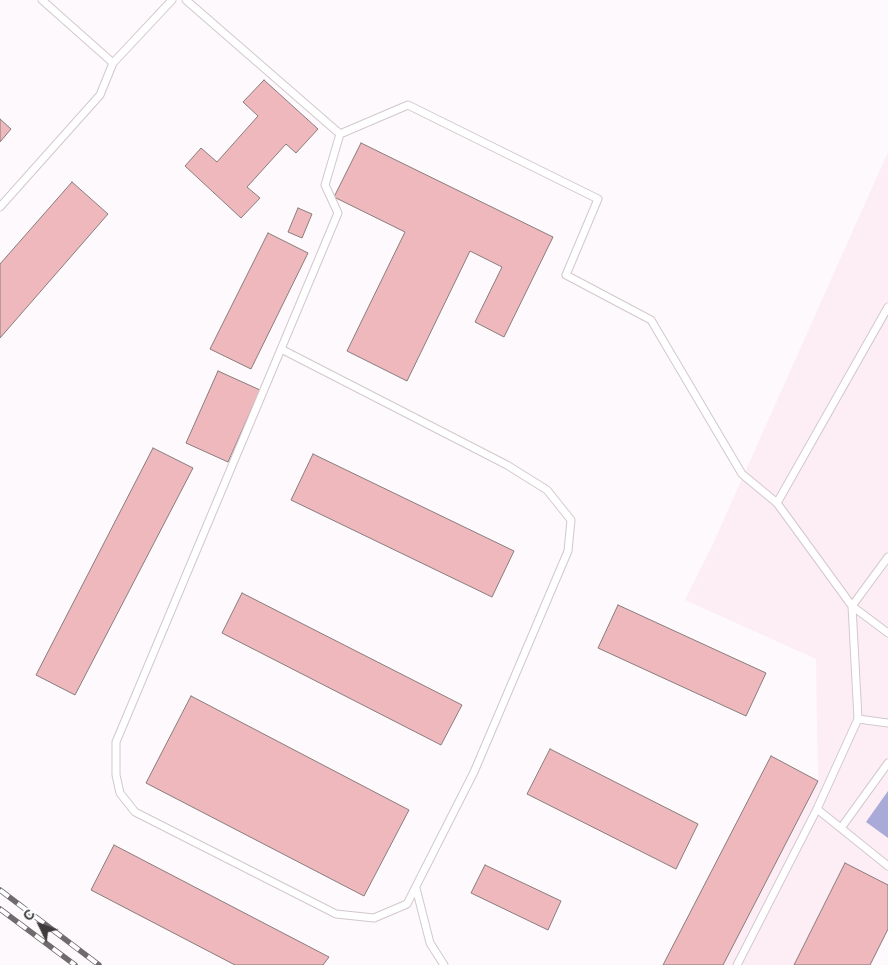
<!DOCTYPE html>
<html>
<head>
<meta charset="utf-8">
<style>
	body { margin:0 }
	#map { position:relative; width:888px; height:965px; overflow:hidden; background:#fef9fc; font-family:"DM Sans",sans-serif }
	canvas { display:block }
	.north { position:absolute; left:15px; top:900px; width:50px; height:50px; -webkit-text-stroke:4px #fff; paint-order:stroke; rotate:312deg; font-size:14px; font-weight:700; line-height:20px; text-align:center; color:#3f3b3d }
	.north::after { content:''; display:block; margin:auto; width:18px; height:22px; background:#3f3b3d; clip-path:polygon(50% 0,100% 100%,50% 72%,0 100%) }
</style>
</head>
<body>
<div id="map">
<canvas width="888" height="965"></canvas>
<div class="north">С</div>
</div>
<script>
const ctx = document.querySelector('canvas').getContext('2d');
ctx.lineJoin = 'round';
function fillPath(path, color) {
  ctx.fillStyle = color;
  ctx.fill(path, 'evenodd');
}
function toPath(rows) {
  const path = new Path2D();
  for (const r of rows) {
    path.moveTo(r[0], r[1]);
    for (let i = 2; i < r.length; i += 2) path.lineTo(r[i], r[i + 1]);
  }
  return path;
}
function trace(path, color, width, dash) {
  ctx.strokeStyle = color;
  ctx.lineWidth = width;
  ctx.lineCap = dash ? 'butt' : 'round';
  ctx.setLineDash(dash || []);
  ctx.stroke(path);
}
fillPath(toPath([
	[888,152,888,929,870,965,723,965,818,781,816,659,685,600,712,546]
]), '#fdeef6');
fillPath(toPath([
	[888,791,888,838,866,822]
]), '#a9aad7');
const building = toPath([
	[264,80,318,129,296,153,286,144,247,187,260,198,241,218,185,166,201,148,217,162,258,116,243,102,264,80],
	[0,119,11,129,0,142,0,119],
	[361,143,553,237,504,337,475,322,502,267,470,251,407,381,347,351,405,232,334,197,361,143],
	[72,182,108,214,0,338,0,264,72,182],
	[298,208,312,214,302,238,288,232,298,208],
	[268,233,308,253,251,369,210,349,268,233],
	[218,371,260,390,228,462,186,443,218,371],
	[153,448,193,468,75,695,36,675,153,448],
	[313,454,514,551,492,597,291,500,313,454],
	[242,593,462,705,441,745,222,633,242,593],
	[618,605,766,673,746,716,598,648,618,605],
	[191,696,409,810,364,896,146,783,191,696],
	[550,749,698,824,676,869,527,794,550,749],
	[771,756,818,781,723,965,663,965,771,756],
	[114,845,329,957,323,965,235,965,91,890,114,845],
	[845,863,888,885,888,929,870,965,794,965,845,863],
	[485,865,561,901,548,930,471,893,485,865]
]);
fillPath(building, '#efb8bc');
trace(building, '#887c7d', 1);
const lane = toPath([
	[42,0,113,63],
	[186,0,340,134,408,105,598,199,566,275,651,320,742,474,777,503],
	[0,207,100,95,113,63,172,0],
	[888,307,777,503,852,606,888,633],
	[281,349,507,465,547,490,571,520,568,551,474,772,407,904,374,918,336,914,135,812,120,793,116,775,116,742,281,349,338,213,325,185,340,134],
	[858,719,888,723],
	[817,809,858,719,852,606,888,557],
	[841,828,888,763],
	[416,888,430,943,444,965],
	[737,965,817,809,888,866]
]);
trace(lane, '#d2c8cd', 9);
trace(lane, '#fff', 7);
const rail = toPath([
	[0,890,99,965],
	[0,909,75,965]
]);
trace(rail, '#706c6e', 5.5);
trace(rail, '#fff', 4, [11]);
</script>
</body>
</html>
